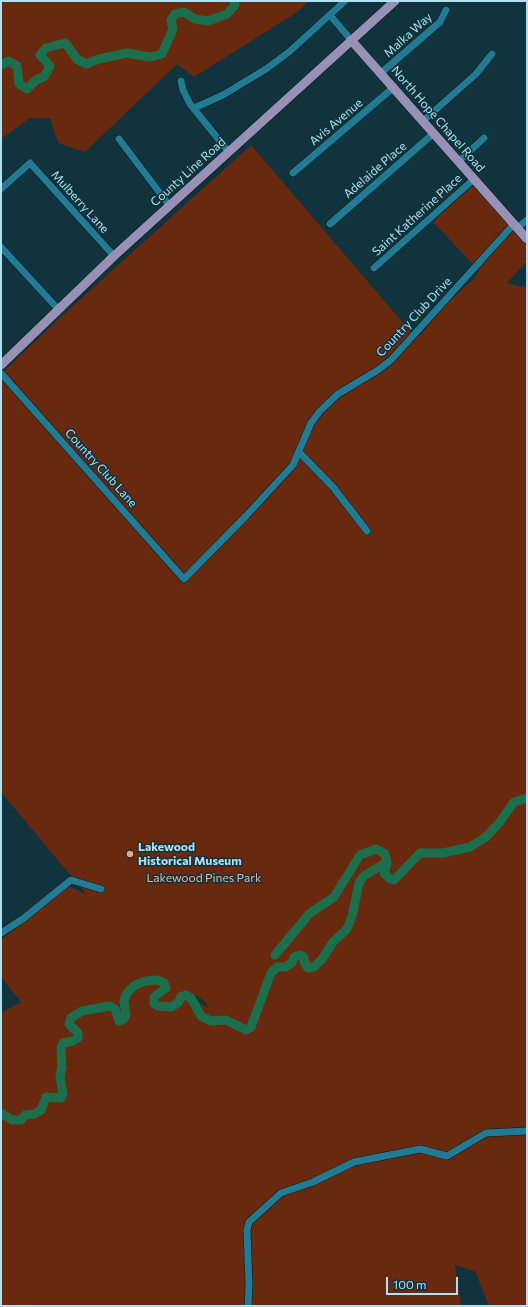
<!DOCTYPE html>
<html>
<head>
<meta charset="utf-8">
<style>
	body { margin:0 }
	#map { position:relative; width:528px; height:1307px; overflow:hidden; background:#10333d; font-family:Commissioner,sans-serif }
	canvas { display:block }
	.frame { position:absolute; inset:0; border:2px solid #b0e0f1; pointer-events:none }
	.scale { position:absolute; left:386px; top:1277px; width:72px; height:18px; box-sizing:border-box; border:2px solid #b0e0f1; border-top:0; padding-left:5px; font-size:12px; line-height:14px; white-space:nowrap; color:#b0e0f1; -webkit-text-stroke:3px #10333d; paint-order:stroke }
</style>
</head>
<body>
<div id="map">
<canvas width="528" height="1307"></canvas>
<div class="frame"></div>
<div class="scale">100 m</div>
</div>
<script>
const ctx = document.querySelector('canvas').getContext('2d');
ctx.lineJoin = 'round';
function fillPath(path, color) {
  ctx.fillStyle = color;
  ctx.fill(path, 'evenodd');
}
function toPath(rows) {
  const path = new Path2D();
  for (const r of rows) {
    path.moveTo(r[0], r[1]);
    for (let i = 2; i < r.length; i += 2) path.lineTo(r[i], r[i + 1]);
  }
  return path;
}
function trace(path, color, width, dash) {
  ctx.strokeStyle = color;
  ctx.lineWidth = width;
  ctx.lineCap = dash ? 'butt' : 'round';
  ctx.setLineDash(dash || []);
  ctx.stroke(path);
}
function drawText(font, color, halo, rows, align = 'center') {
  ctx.font = font + ' Commissioner,sans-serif';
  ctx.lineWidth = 3;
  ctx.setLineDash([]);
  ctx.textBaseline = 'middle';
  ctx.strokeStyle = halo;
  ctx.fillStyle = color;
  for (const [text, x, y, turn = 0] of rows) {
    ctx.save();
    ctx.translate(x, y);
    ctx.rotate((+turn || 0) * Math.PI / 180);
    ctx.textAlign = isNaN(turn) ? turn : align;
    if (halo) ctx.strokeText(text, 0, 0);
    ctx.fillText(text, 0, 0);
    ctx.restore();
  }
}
fillPath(toPath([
	[6,1,308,1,299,11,194,77,177,64,85,152,58,143,50,118,30,118,1,139,1,2],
	[251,145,416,338,426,329,427,323,465,286,472,282,478,272,481,273,433,222,463,194,473,186,527,245,527,261,507,283,521,287,527,286,527,1306,489,1306,475,1271,455,1265,461,1306,1,1306,1,1011,3,1012,21,1002,1,977,1,940,68,886,87,895,1,792,1,374,63,315],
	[195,995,206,1002,208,1008,189,997]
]), '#69290e');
trace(toPath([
	[1,65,8,61,17,66,19,84,27,89,36,80,44,77,50,66,40,55,46,48,65,43,77,59,86,64,99,59,127,53,150,57,162,54,173,29,171,20,175,14,184,12,195,19,208,21,227,14,235,5,234,1],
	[275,955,310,913,334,897,360,855,376,849,385,854,387,864,384,873,389,878,394,880,420,853,443,853,470,847,486,837,499,823,514,802,527,798],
	[1,1113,12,1120,21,1120,25,1115,34,1114,41,1110,46,1097,61,1098,63,1094,60,1077,62,1067,61,1048,63,1043,73,1041,78,1038,78,1033,69,1024,71,1018,82,1011,110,1006,115,1009,119,1021,124,1019,126,1015,124,1001,127,993,135,985,146,981,157,980,164,983,166,988,154,997,154,1004,158,1006,171,1007,178,1003,181,997,186,995,191,998,201,1016,211,1021,226,1020,246,1030,251,1027,271,973,277,967,285,967,292,963,294,957,300,955,304,957,304,962,308,968,314,967,322,959,333,942,347,929,352,916,359,883,364,876,382,865,387,864]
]), '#1c6f4c', 9);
const minor = toPath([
	[330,15,351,40],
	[381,73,440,22,446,10],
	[181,81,183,90,190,104,228,151],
	[194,108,223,95,266,69,289,52,345,1],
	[423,121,476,74,492,54],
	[119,139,169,205],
	[459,161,484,138],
	[30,163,114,256],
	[293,173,394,87],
	[1,189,30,163],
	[330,224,434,133],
	[517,228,527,220],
	[1,247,58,309],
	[374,268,474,179],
	[1,373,184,579,246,516,293,465,311,423,320,411,338,394,378,370,391,360,514,224],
	[299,452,333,487,367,531],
	[1,933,24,918,71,880,101,889],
	[248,1306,249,1285,247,1230,249,1222,281,1193,313,1182,354,1162,420,1149,447,1156,486,1133,527,1131]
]);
const major = toPath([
	[351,40,527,239],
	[1,365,114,256,395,1]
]);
trace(minor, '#0a181d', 8);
trace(major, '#0a181d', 10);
trace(minor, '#237b93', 7);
trace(major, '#9891b6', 9);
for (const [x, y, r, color] of [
	[130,854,4,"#f3a081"]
]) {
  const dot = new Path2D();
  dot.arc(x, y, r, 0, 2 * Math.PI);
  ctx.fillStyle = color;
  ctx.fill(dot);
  trace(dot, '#10333d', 1.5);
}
drawText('12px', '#b0e0f1', '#10333d', [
	["Malka Way",408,35,-42],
	["North Hope Chapel Road",438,119,49],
	["Avis Avenue",336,122,-40],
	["Adelaide Place",375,170,-41],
	["County Line Road",188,172,-42],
	["Mulberry Lane",80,202,48],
	["Saint Katherine Place",417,215,-42],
	["Country Club Drive",414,317,-47],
	["Country Club Lane",101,468,48]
]);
drawText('bold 12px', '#b0e0f1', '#10333d', [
	["Lakewood",138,847],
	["Historical Museum",138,861]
], 'left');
drawText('12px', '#eeb39d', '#10333d', [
	["Lakewood Pines Park",204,878]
]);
</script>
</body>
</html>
